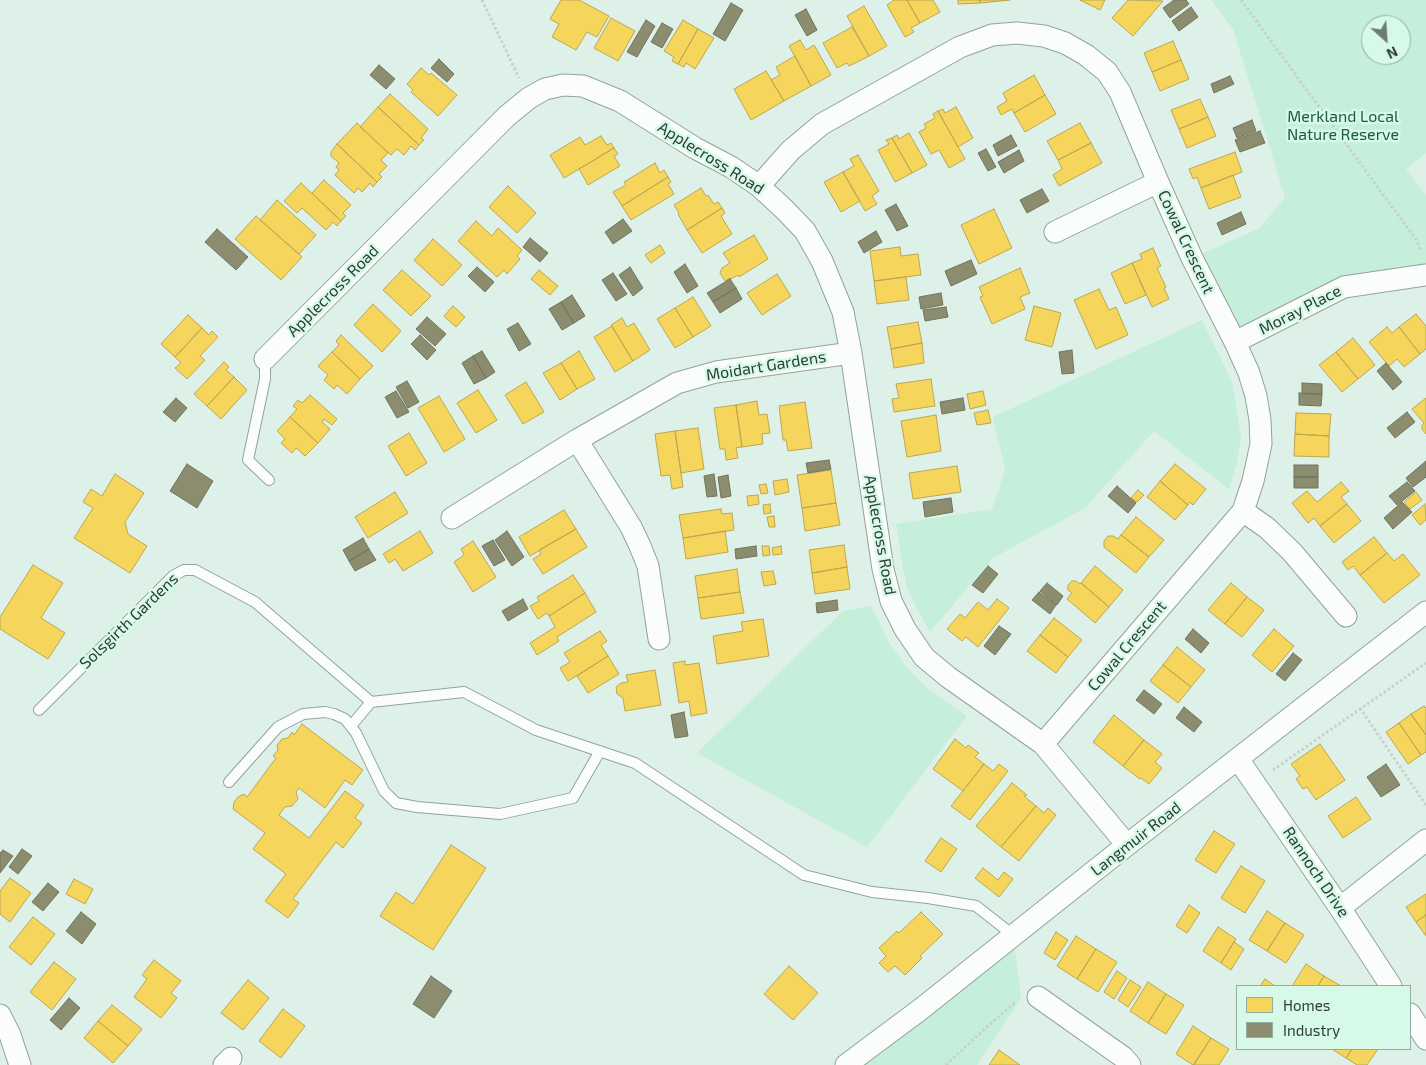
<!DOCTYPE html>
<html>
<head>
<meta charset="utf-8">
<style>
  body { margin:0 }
  #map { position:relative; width:1426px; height:1065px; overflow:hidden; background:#def1e8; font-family:"Exo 2",sans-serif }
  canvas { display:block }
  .legend { position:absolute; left:1236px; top:985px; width:175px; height:65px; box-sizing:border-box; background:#d6f9e8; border:1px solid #93aea1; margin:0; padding:6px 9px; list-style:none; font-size:15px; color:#2f3d36 }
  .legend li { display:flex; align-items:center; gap:10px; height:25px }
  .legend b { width:25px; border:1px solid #93aea1 }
  .north { position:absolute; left:1361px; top:15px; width:50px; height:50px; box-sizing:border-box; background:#d6f9e8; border:1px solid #93aea1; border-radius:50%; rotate:154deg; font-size:14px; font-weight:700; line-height:20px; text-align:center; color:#2f3d36 }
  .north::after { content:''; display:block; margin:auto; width:18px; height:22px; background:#6c7c74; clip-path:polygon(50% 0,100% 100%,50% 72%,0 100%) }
</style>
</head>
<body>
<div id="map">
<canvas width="1426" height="1065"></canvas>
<ul class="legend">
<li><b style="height:14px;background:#f6d55c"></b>Homes</li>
<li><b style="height:14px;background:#8c8c6e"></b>Industry</li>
</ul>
<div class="north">N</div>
</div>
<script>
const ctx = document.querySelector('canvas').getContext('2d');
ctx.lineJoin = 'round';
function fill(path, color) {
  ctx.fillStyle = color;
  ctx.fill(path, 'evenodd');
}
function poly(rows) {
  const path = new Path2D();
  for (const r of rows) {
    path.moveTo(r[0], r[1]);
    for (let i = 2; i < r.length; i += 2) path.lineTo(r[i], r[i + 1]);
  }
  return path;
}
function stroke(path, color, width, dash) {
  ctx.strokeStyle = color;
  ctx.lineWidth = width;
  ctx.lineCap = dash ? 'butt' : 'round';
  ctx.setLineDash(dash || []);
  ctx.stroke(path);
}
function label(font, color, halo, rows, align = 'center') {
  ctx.font = font + ' "Exo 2",sans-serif';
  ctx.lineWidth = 5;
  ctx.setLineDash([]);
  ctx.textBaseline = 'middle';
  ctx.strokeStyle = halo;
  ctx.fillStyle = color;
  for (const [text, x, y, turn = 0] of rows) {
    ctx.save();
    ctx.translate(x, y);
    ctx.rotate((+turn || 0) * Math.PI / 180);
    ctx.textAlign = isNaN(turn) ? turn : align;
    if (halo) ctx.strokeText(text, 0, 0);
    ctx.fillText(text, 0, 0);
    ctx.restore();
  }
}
const green = poly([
  [1211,0,1426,0,1426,153,1406,169,1426,195,1426,275,1344,287,1235,342,1192,258,1260,228,1285,197,1233,29],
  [1371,25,1401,25,1401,55,1371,55],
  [1202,320,1232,382,1236,405,1241,437,1237,463,1229,489,1154,431,1085,508,993,558,930,632,916,607,908,590,903,569,896,524,992,509,1005,470,993,417],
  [871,606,888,641,907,668,927,688,967,716,867,847,697,753,843,611],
  [1013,935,1021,998,977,1065,846,1065]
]);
const homes = poly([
  [561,0,579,0,609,16,597,37,587,32,576,50,552,37,559,24,550,19,561,0],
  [894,0,907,0,920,23,911,28,914,32,905,37,887,5,894,0],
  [907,0,933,0,940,12,920,23,907,0],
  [958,0,980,0,980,3,958,4,958,0],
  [980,0,1010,0,980,3,980,0],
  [1080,0,1105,0,1100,10,1080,0],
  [1128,0,1163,1,1133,36,1112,18,1128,0],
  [864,6,887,46,869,56,847,16,864,6],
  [611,18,635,31,618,61,594,48,611,18],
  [683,20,698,29,678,64,672,61,674,57,664,51,683,20],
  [852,27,869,56,849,66,847,63,837,68,823,43,852,27],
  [698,29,714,38,695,69,686,63,684,67,678,64,698,29],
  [800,40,806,50,814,45,831,75,811,86,789,46,800,40],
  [1173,41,1181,60,1152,72,1144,53,1173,41],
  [795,56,811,86,784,101,771,80,780,75,776,67,795,56],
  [1181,60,1189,79,1160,91,1152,72,1181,60],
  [421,68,429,75,431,73,457,95,438,116,411,92,413,90,407,84,421,68],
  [766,71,784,101,751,120,734,89,766,71],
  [1034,75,1045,95,1014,113,1012,109,1001,115,997,107,1007,101,1003,93,1034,75],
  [390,94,428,129,421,138,424,140,419,145,378,107,390,94],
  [1045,95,1056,114,1025,132,1014,113,1045,95],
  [1200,99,1208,117,1179,129,1171,110,1200,99],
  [378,107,419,145,415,150,411,146,404,155,397,149,391,155,360,127,378,107],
  [956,107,973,138,958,147,938,111,943,109,945,113,956,107],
  [938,111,965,159,949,168,939,150,931,154,919,132,926,128,924,124,935,118,933,114,938,111],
  [1208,117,1216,136,1187,148,1179,129,1208,117],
  [357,123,388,153,381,160,387,166,379,174,382,177,377,182,337,144,357,123],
  [1080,123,1091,143,1058,160,1047,141,1080,123],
  [909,133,927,165,912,173,892,138,897,135,899,139,909,133],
  [601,136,607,145,611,143,614,148,564,178,550,155,580,137,585,145,601,136],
  [892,138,912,173,895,182,878,150,889,144,886,140,892,138],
  [1091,143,1102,163,1059,186,1053,175,1062,169,1058,160,1091,143],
  [337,144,377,182,373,187,370,183,362,192,358,188,354,193,335,175,339,170,336,167,339,163,331,156,331,152,337,144],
  [614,148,618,154,614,156,620,166,588,185,579,169,614,148],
  [1235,152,1242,172,1201,188,1197,177,1193,179,1189,169,1235,152],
  [858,155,879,191,872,196,877,204,865,211,843,172,854,166,850,159,858,155],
  [655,163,660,173,664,170,668,177,622,206,613,192,626,185,624,182,655,163],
  [843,172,860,201,841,212,824,182,843,172],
  [1233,175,1241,197,1209,209,1201,188,1233,175],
  [668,177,671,182,668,184,674,194,631,220,622,206,668,177],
  [324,180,351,205,343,213,346,216,341,221,312,193,324,180],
  [301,183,341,221,337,226,333,222,326,230,302,208,297,213,284,201,301,183],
  [508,186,536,213,517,233,489,207,508,186],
  [701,188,706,196,708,195,714,204,718,202,722,208,687,230,678,214,679,213,674,205,701,188],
  [277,200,316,235,299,254,260,220,277,200],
  [722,208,725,213,721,216,732,234,702,253,687,230,722,208],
  [994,209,1012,248,979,264,961,225,994,209],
  [256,216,302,257,281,280,235,239,256,216],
  [476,221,492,236,498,228,522,250,517,256,520,259,507,274,504,270,497,277,458,241,476,221],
  [754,235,768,259,739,277,738,275,731,279,730,278,725,281,720,273,722,268,730,263,723,253,754,235],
  [433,239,462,265,442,286,414,260,433,239],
  [660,245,665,253,651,263,645,255,660,245],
  [900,247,901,256,918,254,921,275,874,281,870,251,900,247],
  [1153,248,1161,266,1157,268,1166,287,1164,288,1169,299,1152,307,1132,263,1142,259,1140,254,1153,248],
  [1132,263,1146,295,1125,304,1111,273,1132,263],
  [1020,268,1030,293,1020,297,1025,309,992,324,980,297,983,296,979,287,1020,268],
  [402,270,431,296,411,316,383,290,402,270],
  [539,270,558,286,550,295,531,279,539,270],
  [777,274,791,296,762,315,747,293,777,274],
  [906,277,909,300,877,304,874,281,906,277],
  [1099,289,1109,310,1116,307,1128,335,1096,349,1074,300,1099,289],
  [693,297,711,326,693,337,675,308,693,297],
  [373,304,401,331,382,352,354,325,373,304],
  [453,306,465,317,456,327,444,316,453,306],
  [1034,306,1061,313,1052,347,1025,340,1034,306],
  [675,308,693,337,675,348,657,319,675,308],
  [1416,314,1426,326,1426,349,1420,354,1399,327,1416,314],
  [188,315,202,328,175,357,161,344,188,315],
  [622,318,627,327,634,323,650,350,633,361,611,325,622,318],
  [918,322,922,343,891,349,887,327,918,322],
  [612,326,633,361,615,372,594,337,612,326],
  [1387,327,1392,333,1399,327,1420,354,1404,367,1397,359,1389,366,1369,342,1387,327],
  [202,328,209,335,212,331,218,337,200,356,205,360,187,379,175,368,181,363,175,357,202,328],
  [341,335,373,366,360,379,332,352,339,345,336,341,341,335],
  [1353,338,1375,365,1358,379,1336,352,1353,338],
  [922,343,924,363,894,368,891,349,922,343],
  [579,351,595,379,577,389,561,363,579,351],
  [332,352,360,379,347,394,337,385,334,389,324,380,328,375,318,366,332,352],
  [1336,352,1358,379,1342,392,1319,365,1336,352],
  [224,362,229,367,226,370,234,377,207,406,194,394,224,362],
  [561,363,577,389,560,400,543,373,561,363],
  [234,377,247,390,221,419,207,406,234,377],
  [931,379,935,406,894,412,892,399,899,398,896,384,931,379],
  [526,382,544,412,523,424,505,395,526,382],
  [478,390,497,420,476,433,457,403,478,390],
  [983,391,986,405,970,409,967,394,983,391],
  [310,395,337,419,332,425,324,419,322,422,330,429,318,443,290,417,297,409,293,406,298,400,302,403,310,395],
  [439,396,465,439,444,452,418,408,439,396],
  [1426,398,1426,434,1422,429,1422,425,1424,423,1412,409,1426,398],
  [757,401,759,415,767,414,770,433,762,434,763,444,742,447,736,405,757,401],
  [805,402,812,448,788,451,786,440,783,440,779,406,805,402],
  [736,405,742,447,736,448,738,458,726,460,725,449,720,449,714,408,736,405],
  [988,410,991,423,977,425,974,413,988,410],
  [1296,413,1331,414,1329,436,1295,434,1296,413],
  [936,415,941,451,907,457,901,421,936,415],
  [290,417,318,443,305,456,296,448,292,453,281,443,285,439,277,431,290,417],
  [698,428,704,469,681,473,675,431,698,428],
  [675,431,683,487,672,489,670,475,661,476,655,434,675,431],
  [409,433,427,463,406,476,388,446,409,433],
  [1295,434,1329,436,1329,457,1294,456,1295,434],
  [1175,464,1206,489,1193,505,1190,502,1188,505,1160,481,1175,464],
  [957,466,961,492,913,499,909,473,957,466],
  [831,470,836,503,802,508,797,475,831,470],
  [115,474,144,493,125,522,128,534,147,546,130,573,74,538,93,508,83,502,91,489,102,496,115,474],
  [787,479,789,492,775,495,773,481,787,479],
  [1160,481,1188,505,1175,520,1147,497,1160,481],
  [1341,482,1349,491,1341,497,1347,504,1320,526,1314,518,1308,523,1292,503,1307,491,1317,502,1341,482],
  [766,484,768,493,761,494,759,485,766,484],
  [1138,490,1144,495,1137,502,1131,498,1138,490],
  [395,492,408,513,368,538,355,517,395,492],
  [1416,492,1422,500,1410,509,1404,502,1416,492],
  [758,495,759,504,748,506,747,496,758,495],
  [836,503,840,525,805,531,802,508,836,503],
  [770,504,771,513,764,514,763,505,770,504],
  [1347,504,1361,521,1334,543,1320,526,1347,504],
  [1425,504,1426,520,1420,525,1412,515,1425,504],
  [721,509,722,514,732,513,734,530,683,538,679,515,721,509],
  [564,510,576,529,530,556,519,537,564,510],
  [774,516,775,527,769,527,767,517,774,516],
  [1136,517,1164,540,1149,557,1121,535,1136,517],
  [576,529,587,547,543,574,533,559,541,554,539,550,576,529],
  [420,531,433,553,403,571,395,559,389,563,383,554,420,531],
  [725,531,728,552,686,559,683,538,725,531],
  [1121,535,1149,557,1136,573,1104,547,1104,541,1108,536,1113,536,1118,539,1121,535],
  [1374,537,1387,553,1360,575,1353,566,1348,570,1342,562,1374,537],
  [473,541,496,577,473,592,454,562,464,555,461,549,473,541],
  [844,545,847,567,812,573,809,550,844,545],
  [762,546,769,546,770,555,763,556,762,546],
  [781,546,782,554,773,555,772,548,781,546],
  [1387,553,1394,561,1403,554,1420,575,1384,603,1360,575,1387,553],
  [33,565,63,583,41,618,65,633,48,659,0,629,0,617,33,565],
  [1095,566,1123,590,1109,607,1081,583,1095,566],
  [847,567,850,589,815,594,812,573,847,567],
  [737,569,740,592,698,598,695,576,737,569],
  [773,571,776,584,764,586,761,572,773,571],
  [573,575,585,593,549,616,547,613,538,619,530,606,539,601,537,597,573,575],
  [1072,581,1076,581,1080,584,1081,583,1109,607,1095,623,1067,599,1072,593,1068,590,1068,585,1072,581],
  [1231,583,1247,597,1225,624,1208,610,1231,583],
  [740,592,744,613,701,619,698,598,740,592],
  [585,593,596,612,557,637,559,641,537,655,530,643,555,627,549,616,585,593],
  [1247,597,1264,610,1242,637,1225,624,1247,597],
  [997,599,1009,608,978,647,966,637,962,641,947,629,960,614,965,618,978,602,988,610,997,599],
  [1054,618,1082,640,1068,657,1040,635,1054,618],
  [763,619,769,656,717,664,713,636,743,631,741,622,763,619],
  [1274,629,1294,646,1272,672,1252,655,1274,629],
  [600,631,607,641,601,645,608,656,568,681,560,668,570,662,564,653,600,631],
  [1040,635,1068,657,1056,673,1027,651,1040,635],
  [1177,647,1205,670,1191,687,1163,665,1177,647],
  [608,656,619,674,588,693,577,676,608,656],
  [685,661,685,665,699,663,707,713,691,716,689,701,679,703,673,663,685,661],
  [1163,665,1191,687,1178,703,1150,681,1163,665],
  [655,670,661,705,625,711,623,698,617,694,616,687,621,683,628,682,626,675,655,670],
  [1424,706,1426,708,1426,735,1411,714,1424,706],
  [1411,714,1426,735,1426,752,1421,755,1399,723,1411,714],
  [1114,715,1144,740,1123,766,1093,742,1114,715],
  [1399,723,1421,755,1408,764,1386,732,1399,723],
  [302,724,363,770,352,785,345,780,325,808,299,788,296,792,298,799,292,806,285,807,279,815,309,838,345,791,364,805,355,818,362,823,343,848,336,842,293,899,299,903,288,918,265,901,286,874,253,849,265,833,233,809,234,802,238,797,244,794,247,797,276,758,273,756,278,750,277,745,282,739,288,738,292,732,294,735,302,724],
  [955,739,966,748,968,745,979,753,975,757,984,764,963,791,933,769,955,739],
  [1144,740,1162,754,1155,762,1162,768,1149,784,1141,778,1140,779,1123,766,1144,740],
  [1320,744,1345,780,1316,800,1307,787,1303,789,1296,779,1300,776,1291,764,1320,744],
  [984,764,993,771,999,764,1008,771,970,820,951,806,984,764],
  [1012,783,1027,795,1024,796,1036,806,1001,847,976,826,1012,783],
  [1356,797,1371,819,1343,838,1328,816,1356,797],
  [1036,806,1044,813,1048,808,1056,815,1019,861,1001,847,1036,806],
  [1214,831,1235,844,1216,873,1195,860,1214,831],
  [941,838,957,849,941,872,925,861,941,838],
  [451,845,486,868,433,950,380,916,396,892,413,904,451,845],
  [1241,866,1265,881,1245,913,1221,898,1241,866],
  [983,868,998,880,1004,872,1013,879,999,897,975,878,983,868],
  [10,878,31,893,10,922,0,914,0,891,10,878],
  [74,879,93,889,85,904,66,894,74,879],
  [1426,894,1426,915,1416,922,1406,907,1426,894],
  [1189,905,1200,913,1187,933,1176,926,1189,905],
  [1267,911,1285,923,1267,951,1249,940,1267,911],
  [921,912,943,934,920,956,922,958,905,975,895,966,888,972,879,963,886,956,879,948,897,931,899,933,921,912],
  [1426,915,1426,936,1416,922,1426,915],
  [33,917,55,934,31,965,9,947,33,917],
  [1285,923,1304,935,1286,963,1267,951,1285,923],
  [1218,927,1236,939,1221,963,1203,951,1218,927],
  [1056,932,1068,940,1055,960,1044,953,1056,932],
  [1076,936,1096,949,1077,979,1057,966,1076,936],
  [1234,942,1244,949,1231,970,1221,963,1234,942],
  [1096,949,1117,962,1098,992,1077,979,1096,949],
  [154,960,181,981,171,993,177,998,161,1018,134,997,147,979,142,975,154,960],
  [54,962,76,979,52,1010,30,992,54,962],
  [1306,964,1324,976,1318,986,1292,986,1306,964],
  [789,966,818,993,793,1020,764,994,789,966],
  [1117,971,1127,978,1114,999,1104,992,1117,971],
  [1324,976,1341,986,1318,986,1324,976],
  [1265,979,1275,986,1260,986,1265,979],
  [248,980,269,998,243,1030,221,1013,248,980],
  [1130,980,1141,987,1128,1007,1118,1000,1130,980],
  [1148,982,1166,994,1148,1023,1130,1011,1148,982],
  [1166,994,1184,1005,1166,1034,1148,1023,1166,994],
  [112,1005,142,1029,128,1046,98,1021,112,1005],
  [283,1009,305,1026,281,1058,259,1041,283,1009],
  [98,1021,128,1046,113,1063,84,1038,98,1021],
  [1193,1026,1211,1038,1193,1065,1176,1054,1193,1026],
  [1211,1038,1229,1049,1219,1065,1194,1065,1211,1038],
  [1332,1049,1352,1049,1346,1058,1332,1049],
  [1352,1049,1378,1049,1367,1065,1357,1065,1346,1058,1352,1049],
  [999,1050,1020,1065,989,1065,999,1050]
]);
const industry = poly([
  [1174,0,1186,0,1189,4,1170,18,1163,8,1174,0],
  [731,3,743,10,725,41,713,34,731,3],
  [1191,7,1198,17,1179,31,1172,21,1191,7],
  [806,9,817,30,807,36,795,15,806,9],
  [646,20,655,26,637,57,627,52,646,20],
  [662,23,673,29,662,48,651,42,662,23],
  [439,59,454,74,447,82,431,68,439,59],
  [379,65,395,79,386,89,370,75,379,65],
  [1230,76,1234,84,1214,93,1211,84,1230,76],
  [1252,120,1256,131,1237,138,1233,128,1252,120],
  [1260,131,1265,143,1240,152,1235,140,1260,131],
  [1011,135,1017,146,998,156,993,145,1011,135],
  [986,149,996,167,988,171,978,153,986,149],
  [1019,150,1024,161,1004,173,998,162,1019,150],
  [1042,189,1049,201,1027,213,1020,200,1042,189],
  [896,204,908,226,897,231,885,210,896,204],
  [1241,212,1246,224,1222,235,1217,223,1241,212],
  [623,219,632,231,613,244,605,232,623,219],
  [217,229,248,257,236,270,205,242,217,229],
  [876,231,882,242,864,253,858,242,876,231],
  [530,238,548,253,540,262,523,247,530,238],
  [971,260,977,274,951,286,945,271,971,260],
  [685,264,698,286,687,293,674,272,685,264],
  [477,267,494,282,485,292,468,276,477,267],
  [630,267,643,288,633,296,619,275,630,267],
  [613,273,627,294,616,301,602,280,613,273],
  [730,279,736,288,713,302,707,293,730,279],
  [736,288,742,299,720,313,713,302,736,288],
  [941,293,943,305,921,309,919,297,941,293],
  [572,295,585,316,574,323,561,302,572,295],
  [561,302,574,323,562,330,549,309,561,302],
  [946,307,948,317,925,321,923,310,946,307],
  [427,317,446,334,435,346,416,329,427,317],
  [518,323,531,344,519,351,507,329,518,323],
  [420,335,436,350,427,360,411,344,420,335],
  [1072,350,1074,373,1062,374,1059,352,1072,350],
  [482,351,495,372,486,378,473,356,482,351],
  [473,356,486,378,474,384,462,363,473,356],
  [1386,363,1402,382,1393,390,1377,371,1386,363],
  [407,381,419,402,408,408,396,387,407,381],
  [1302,383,1322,384,1322,394,1302,394,1302,383],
  [396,391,409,412,397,418,385,397,396,391],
  [1299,393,1322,394,1321,406,1299,405,1299,393],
  [176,398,187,408,175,422,163,412,176,398],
  [963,398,965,410,942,414,940,402,963,398],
  [1407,412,1415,422,1395,438,1387,428,1407,412],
  [829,460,831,469,808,473,806,463,829,460],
  [1426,461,1426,477,1413,487,1406,478,1426,461],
  [187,464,213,481,197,508,170,491,187,464],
  [1294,465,1318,465,1318,477,1294,477,1294,465],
  [714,474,717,496,707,497,704,476,714,474],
  [728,475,731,496,721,498,718,477,728,475],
  [1294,477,1318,477,1318,488,1294,488,1294,477],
  [1407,482,1415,491,1397,505,1389,496,1407,482],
  [1117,486,1136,503,1128,513,1108,496,1117,486],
  [951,498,953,512,925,517,923,502,951,498],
  [1402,502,1412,512,1393,529,1384,518,1402,502],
  [507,531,524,557,512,566,495,540,507,531],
  [363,538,369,549,349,561,343,550,363,538],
  [493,540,505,560,494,566,482,546,493,540],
  [756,546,757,556,736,559,735,549,756,546],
  [369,549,376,560,355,571,349,561,369,549],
  [988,566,998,574,983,593,972,585,988,566],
  [1047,583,1063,596,1057,605,1040,591,1047,583],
  [1039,592,1056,605,1050,614,1032,600,1039,592],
  [523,599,528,609,508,621,502,611,523,599],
  [837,600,838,610,817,613,816,603,837,600],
  [999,626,1011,634,995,655,984,646,999,626],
  [1193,629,1209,643,1201,653,1185,639,1193,629],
  [1293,653,1302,660,1285,681,1276,674,1293,653],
  [1144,690,1162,704,1154,714,1136,700,1144,690],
  [1184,707,1202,722,1194,732,1176,718,1184,707],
  [684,712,688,736,675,738,671,715,684,712],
  [1386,764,1400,785,1381,797,1367,777,1386,764],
  [22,849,32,856,18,874,9,867,22,849],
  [3,850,13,856,0,873,0,853,3,850],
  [48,883,59,892,43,911,32,902,48,883],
  [81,912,96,924,82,944,66,931,81,912],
  [431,976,452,991,434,1018,413,1004,431,976],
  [69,998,80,1008,61,1030,50,1020,69,998]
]);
const path = poly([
  [482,0,519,78],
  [1241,0,1417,241,1421,252],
  [1360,708,1426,805],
  [1273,770,1426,663],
  [946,1065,990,1024,1016,1002]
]);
const lane = poly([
  [265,359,265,379,248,460,269,480],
  [39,710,173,576,184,570,195,570,255,602,371,702],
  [351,726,371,702,464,692,536,730,635,763,804,875,872,892,928,898,976,906,1013,935],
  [229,782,278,727,303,714,325,712,334,714,345,719,356,733,384,791,396,803,417,807,500,814,573,798,600,751]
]);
const street = poly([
  [759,186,791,150,822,124,960,47,992,35,1017,33,1044,36,1065,43,1086,55,1107,72,1120,92,1158,182,1192,258,1235,342,1249,373,1256,396,1260,420,1261,444,1253,481,1243,511,1043,744],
  [1055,232,1158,182],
  [1235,342,1344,287,1426,275],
  [265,359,507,116,529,98,545,89,563,85,583,86,620,101,695,148,731,167,759,186,785,210,805,231,822,261,843,312,851,353,883,569,891,601,905,629,924,657,948,677,1043,744,1127,845],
  [577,440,631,527,640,546,648,566,659,639],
  [1243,511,1267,528,1292,552,1346,616],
  [452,518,577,440,677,383,716,372,851,353],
  [1238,759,1340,908,1391,986],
  [1340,908,1426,840],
  [1038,997,1123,1057,1130,1065],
  [1410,1014,1426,1039],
  [0,1015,10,1035,20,1065],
  [224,1065,231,1058],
  [846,1065,921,1009,1127,845,1426,612]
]);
const parkNames = [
  ["Merkland Local",1343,117],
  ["Nature Reserve",1343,135]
];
const streetNames = [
  ["Applecross Road",711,158,32],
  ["Cowal Crescent",1186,242,65],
  ["Applecross Road",333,291,-45],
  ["Moray Place",1300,310,-27],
  ["Moidart Gardens",766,366,-9],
  ["Applecross Road",880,535,80],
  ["Solsgirth Gardens",129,621,-44],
  ["Cowal Crescent",1127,646,-50],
  ["Langmuir Road",1136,839,-38],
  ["Rannoch Drive",1316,872,56]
];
fill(green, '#c5eedb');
fill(homes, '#f6d55c');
stroke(homes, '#baa751', 1);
fill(industry, '#8c8c6e');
stroke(industry, '#70745d', 1);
stroke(lane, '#94a29c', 12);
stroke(street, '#94a29c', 23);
stroke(path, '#c9d0cc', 3, [2.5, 2.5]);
stroke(lane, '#fafdfc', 10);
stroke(street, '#fafdfc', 21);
label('16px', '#1e5b44', '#d6f9e8', parkNames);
label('16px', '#2f3d36', '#d6f9e8', streetNames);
</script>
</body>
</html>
